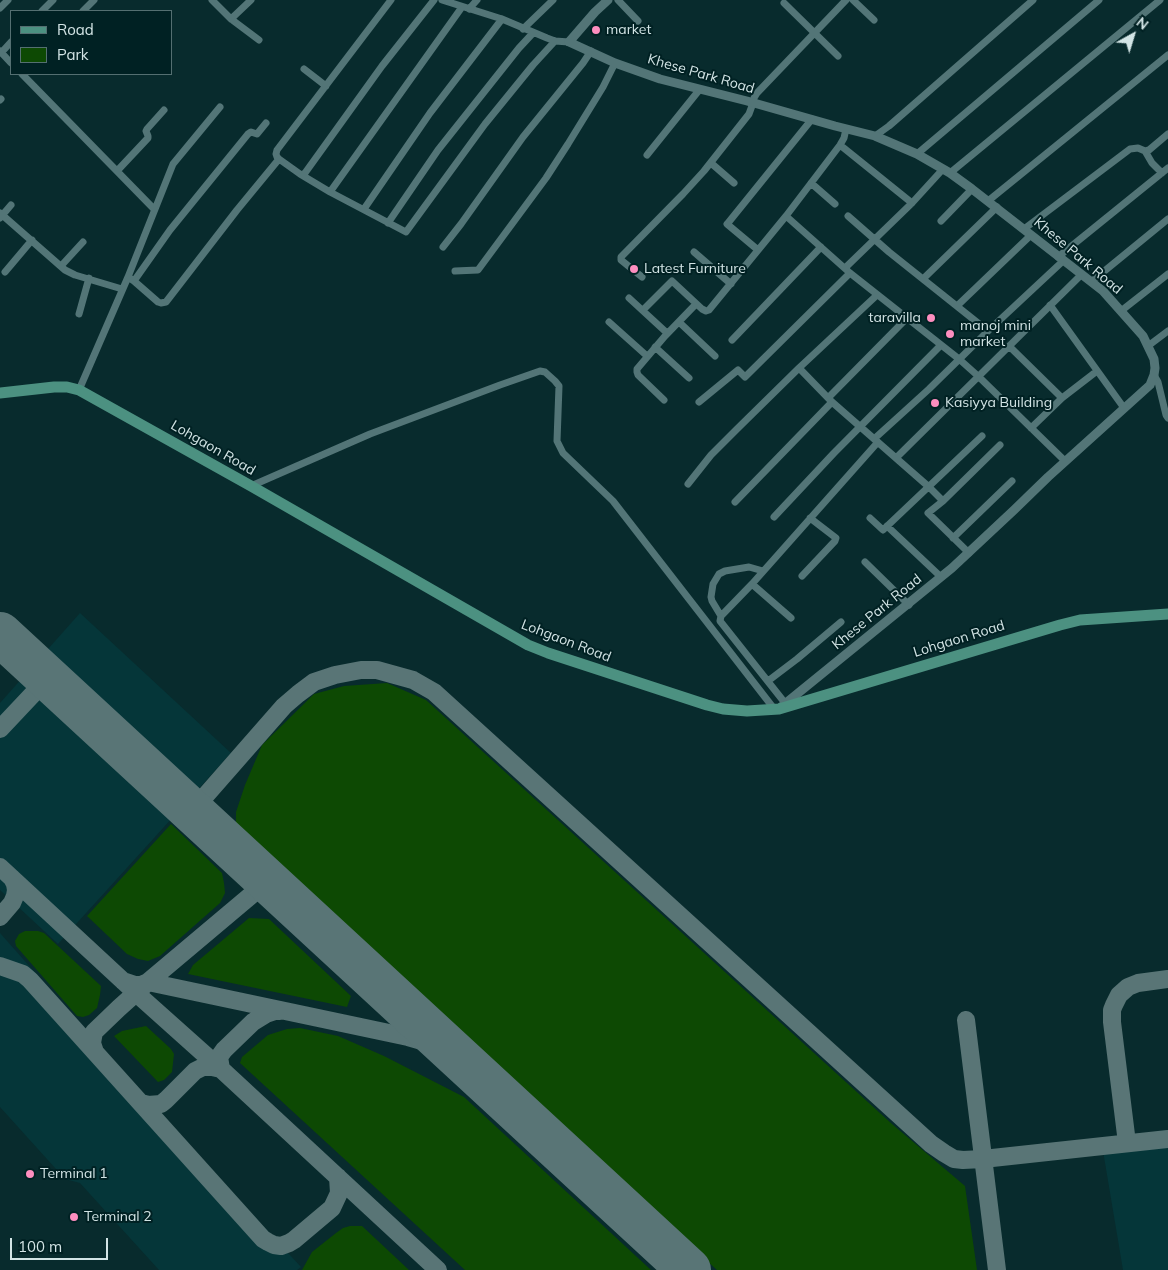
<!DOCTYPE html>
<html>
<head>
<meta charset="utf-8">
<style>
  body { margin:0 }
  #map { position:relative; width:1168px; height:1270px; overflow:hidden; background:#082b2d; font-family:Mulish,sans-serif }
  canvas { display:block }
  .legend { position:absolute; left:10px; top:10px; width:162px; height:65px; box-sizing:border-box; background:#002123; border:1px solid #546f71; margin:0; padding:6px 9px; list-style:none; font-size:15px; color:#d2e4e5 }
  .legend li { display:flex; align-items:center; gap:10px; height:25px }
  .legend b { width:25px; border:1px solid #546f71 }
  .north { position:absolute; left:1108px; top:10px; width:50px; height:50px; -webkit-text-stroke:4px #002123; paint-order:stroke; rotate:39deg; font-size:14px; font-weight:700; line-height:20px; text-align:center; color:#d2e4e5 }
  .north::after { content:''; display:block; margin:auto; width:18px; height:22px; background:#d2e4e5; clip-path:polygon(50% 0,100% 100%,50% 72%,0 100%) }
  .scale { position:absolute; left:10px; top:1238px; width:98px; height:22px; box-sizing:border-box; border:2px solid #d2e4e5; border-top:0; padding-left:6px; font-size:15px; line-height:18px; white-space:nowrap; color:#d2e4e5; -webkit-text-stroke:4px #002123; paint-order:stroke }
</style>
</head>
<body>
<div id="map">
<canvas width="1168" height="1270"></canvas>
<ul class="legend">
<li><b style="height:6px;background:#4c9181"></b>Road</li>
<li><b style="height:14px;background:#0d4903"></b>Park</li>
</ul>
<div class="north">N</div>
<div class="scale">100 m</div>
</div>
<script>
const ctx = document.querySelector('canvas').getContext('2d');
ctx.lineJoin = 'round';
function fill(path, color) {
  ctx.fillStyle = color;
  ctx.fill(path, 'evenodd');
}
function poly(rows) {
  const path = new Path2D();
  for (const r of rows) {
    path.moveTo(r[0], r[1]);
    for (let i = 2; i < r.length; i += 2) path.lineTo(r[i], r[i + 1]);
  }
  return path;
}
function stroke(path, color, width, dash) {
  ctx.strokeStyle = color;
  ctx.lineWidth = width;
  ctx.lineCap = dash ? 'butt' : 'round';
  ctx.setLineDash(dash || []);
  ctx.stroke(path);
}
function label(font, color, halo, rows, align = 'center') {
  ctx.font = font + ' Mulish,sans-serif';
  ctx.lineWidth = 4;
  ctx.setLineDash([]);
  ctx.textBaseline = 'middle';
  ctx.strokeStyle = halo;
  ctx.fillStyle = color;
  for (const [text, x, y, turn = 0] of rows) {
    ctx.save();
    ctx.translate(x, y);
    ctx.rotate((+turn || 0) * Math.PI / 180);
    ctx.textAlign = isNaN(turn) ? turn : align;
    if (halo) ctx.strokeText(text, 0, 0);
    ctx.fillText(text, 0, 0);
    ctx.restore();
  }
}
const built = poly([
  [80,613,231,753,58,944,0,890,0,703],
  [0,933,183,1139,301,1267,297,1270,159,1270,80,1183,65,1179,0,1107],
  [1168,1130,1168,1270,1123,1270,1101,1139]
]);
const green = poly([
  [387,683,426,700,892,1124,965,1186,977,1270,717,1270,236,829,236,812,245,785,262,745,314,694,344,686],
  [171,824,222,873,224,883,225,893,220,903,160,956,148,961,138,959,127,954,87,916],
  [249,918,269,919,351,996,347,1007,188,974,193,965],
  [25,931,38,931,44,933,101,986,100,995,97,1008,89,1015,83,1017,77,1016,16,946,15,941,19,934],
  [146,1026,171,1049,174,1054,172,1072,164,1080,158,1082,114,1036,122,1031],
  [300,1028,338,1036,384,1056,464,1097,651,1270,465,1270,240,1063,242,1057,268,1035,287,1029],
  [350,1226,362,1226,409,1270,302,1270,312,1252,336,1233,343,1228]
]);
const taxiway = poly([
  [0,729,48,678],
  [192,811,284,706,298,694,314,682,335,675,361,670,377,670,413,680,434,692,931,1144,944,1153,954,1159,963,1160,983,1159,1168,1139],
  [0,867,136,993,221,1069,438,1270],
  [0,917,12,903,15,896,16,890,15,884,12,878],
  [0,966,23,974,30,980,263,1239,268,1242,274,1245,281,1246,289,1243,294,1240,332,1208,339,1193,338,1177],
  [123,981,135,985,141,985,148,982,408,1037,450,1049],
  [966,1020,997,1270],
  [408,1037,411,1032,412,1022,409,1011],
  [95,1052,92,1043,94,1032,119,1008,148,982,268,881],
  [141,1103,148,1105,161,1104,166,1100,195,1071,203,1067,212,1067,221,1069,219,1057,224,1050,253,1022,266,1014,275,1011,280,1011],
  [1127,1143,1112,1022,1112,1010,1114,1005,1119,995,1128,987,1138,983,1168,979]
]);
const runway = poly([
  [0,634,689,1270]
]);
const minor = poly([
  [212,0,231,19,259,40],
  [391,0,277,150,276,154,277,157,279,159,300,174,330,192,406,232,485,124,533,65,555,41],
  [442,0,502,19,547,38,555,41,569,42],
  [618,0,638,21],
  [853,0,874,20],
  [784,3,838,56],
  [0,8,8,0],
  [469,9,477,0],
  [42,11,53,0],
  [83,11,94,0],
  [231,19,251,0],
  [523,29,553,0],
  [0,51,11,63],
  [1,53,11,42],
  [304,69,326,86],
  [22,74,154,209],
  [0,100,1,99],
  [875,136,889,126,1033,0],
  [840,145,912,203],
  [1145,151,1152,163,1162,173],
  [917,154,1099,0],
  [647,155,700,89],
  [711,163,734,183],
  [117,171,148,138,148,136,146,131,147,129,164,110],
  [950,173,1160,0],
  [302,175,305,173,382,66,434,0],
  [811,183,835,204],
  [330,192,462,7],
  [988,201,1168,55],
  [364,209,430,113,502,19],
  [0,213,65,270,75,275,122,289],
  [786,216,850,273,959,359,978,376,1065,461],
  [848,216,889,252,988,331],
  [0,218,11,205],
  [941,221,972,189],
  [388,223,438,150,519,48,533,33],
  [728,223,812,119],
  [727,224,758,250],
  [1024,229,1130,149,1138,148,1145,151,1149,150,1168,134],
  [443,247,461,224,523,137,583,63,591,51],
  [694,252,731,284],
  [1058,257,1168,168],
  [61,266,83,242],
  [845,268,912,203,943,169],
  [455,271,478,270,546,178,568,144,603,87,615,63],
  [5,272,32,240],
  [128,277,173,164,220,107],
  [642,277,621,260,621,257,683,194,704,171,749,114,753,103,754,98,757,93,846,0],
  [923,279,997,207],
  [134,281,170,230,248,134,251,132,257,134,266,123],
  [1091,282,1168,219],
  [629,298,667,333],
  [1050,305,1124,408],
  [957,306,1031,235],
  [643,310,672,281,702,309,706,311,709,310,786,216,840,145,844,138,846,129],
  [1121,311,1168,274],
  [79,314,89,278],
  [609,322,647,356],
  [679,322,715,356],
  [732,340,821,247],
  [1009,346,1062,398],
  [1148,346,1168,331],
  [655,347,689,378],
  [799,368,832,402,929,487,943,501],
  [1154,375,1158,382,1166,415,1168,418],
  [79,390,128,277,134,281,158,302,161,303,166,302,237,210,279,159],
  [828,398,907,318],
  [664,400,638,375,637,372,637,369,665,336,696,304],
  [699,402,738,370,745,377,850,273],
  [1031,428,1062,398,1097,371],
  [874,439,929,389,988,331,1063,261],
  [896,458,1081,275],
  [688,484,711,455,736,430,799,368,877,295],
  [251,486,370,434,500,385,540,371,545,372,555,381,559,386,557,441,563,453,613,501,775,710],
  [735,502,832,402],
  [774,517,834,453,941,345],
  [870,518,883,530,982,436],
  [887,526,941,577],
  [953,538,1012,481],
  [969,553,928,513,943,501,1000,445],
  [865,562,909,605],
  [763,571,749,567,725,571,719,574,713,584,711,597,712,601,721,616,720,621,785,703],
  [802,576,835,541,836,538,810,518],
  [752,584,791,618],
  [721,616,752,584,878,442],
  [768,681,797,659,841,622]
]);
const tertiary = poly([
  [608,0,595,12,569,42,615,63,660,79,747,101,835,126,875,136,917,154,950,173,972,189,1103,291,1143,336,1154,359,1155,368,1154,375,1150,385,1048,477,1014,510,952,568,781,707]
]);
const primary = poly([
  [0,393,54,387,67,387,79,390,251,486,528,645,548,653,707,705,723,709,747,711,779,709,1060,625,1080,620,1168,614]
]);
const markers = [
  [596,30,5,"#fd8ebf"],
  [634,269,5,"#fd8ebf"],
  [931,318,5,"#fd8ebf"],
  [950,334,5,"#fd8ebf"],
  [935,403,5,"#fd8ebf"],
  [30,1174,5,"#fd8ebf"],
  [74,1217,5,"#fd8ebf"]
];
const poiNames = [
  ["market",606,30],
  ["Latest Furniture",644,269],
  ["taravilla",921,318,"right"],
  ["manoj mini",960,326],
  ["market",960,342],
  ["Kasiyya Building",945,403],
  ["Terminal 1",40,1174],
  ["Terminal 2",84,1217]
];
const streetNames = [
  ["Khese Park Road",701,74,16],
  ["Khese Park Road",1078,256,40],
  ["Lohgaon Road",213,448,30],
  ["Khese Park Road",877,612,-39],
  ["Lohgaon Road",959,639,-17],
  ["Lohgaon Road",566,641,21]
];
fill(built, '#053639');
fill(green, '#0d4903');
stroke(taxiway, '#597576', 18);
stroke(runway, '#597576', 44);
stroke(minor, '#537577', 7);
stroke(tertiary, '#537577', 9);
stroke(primary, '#4c9181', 11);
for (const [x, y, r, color] of markers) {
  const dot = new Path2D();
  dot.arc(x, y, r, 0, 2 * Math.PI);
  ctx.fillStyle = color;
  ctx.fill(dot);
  stroke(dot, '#002123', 2);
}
label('14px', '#d2e4e5', '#002123', poiNames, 'left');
label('14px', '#d2e4e5', '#002123', streetNames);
</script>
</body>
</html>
